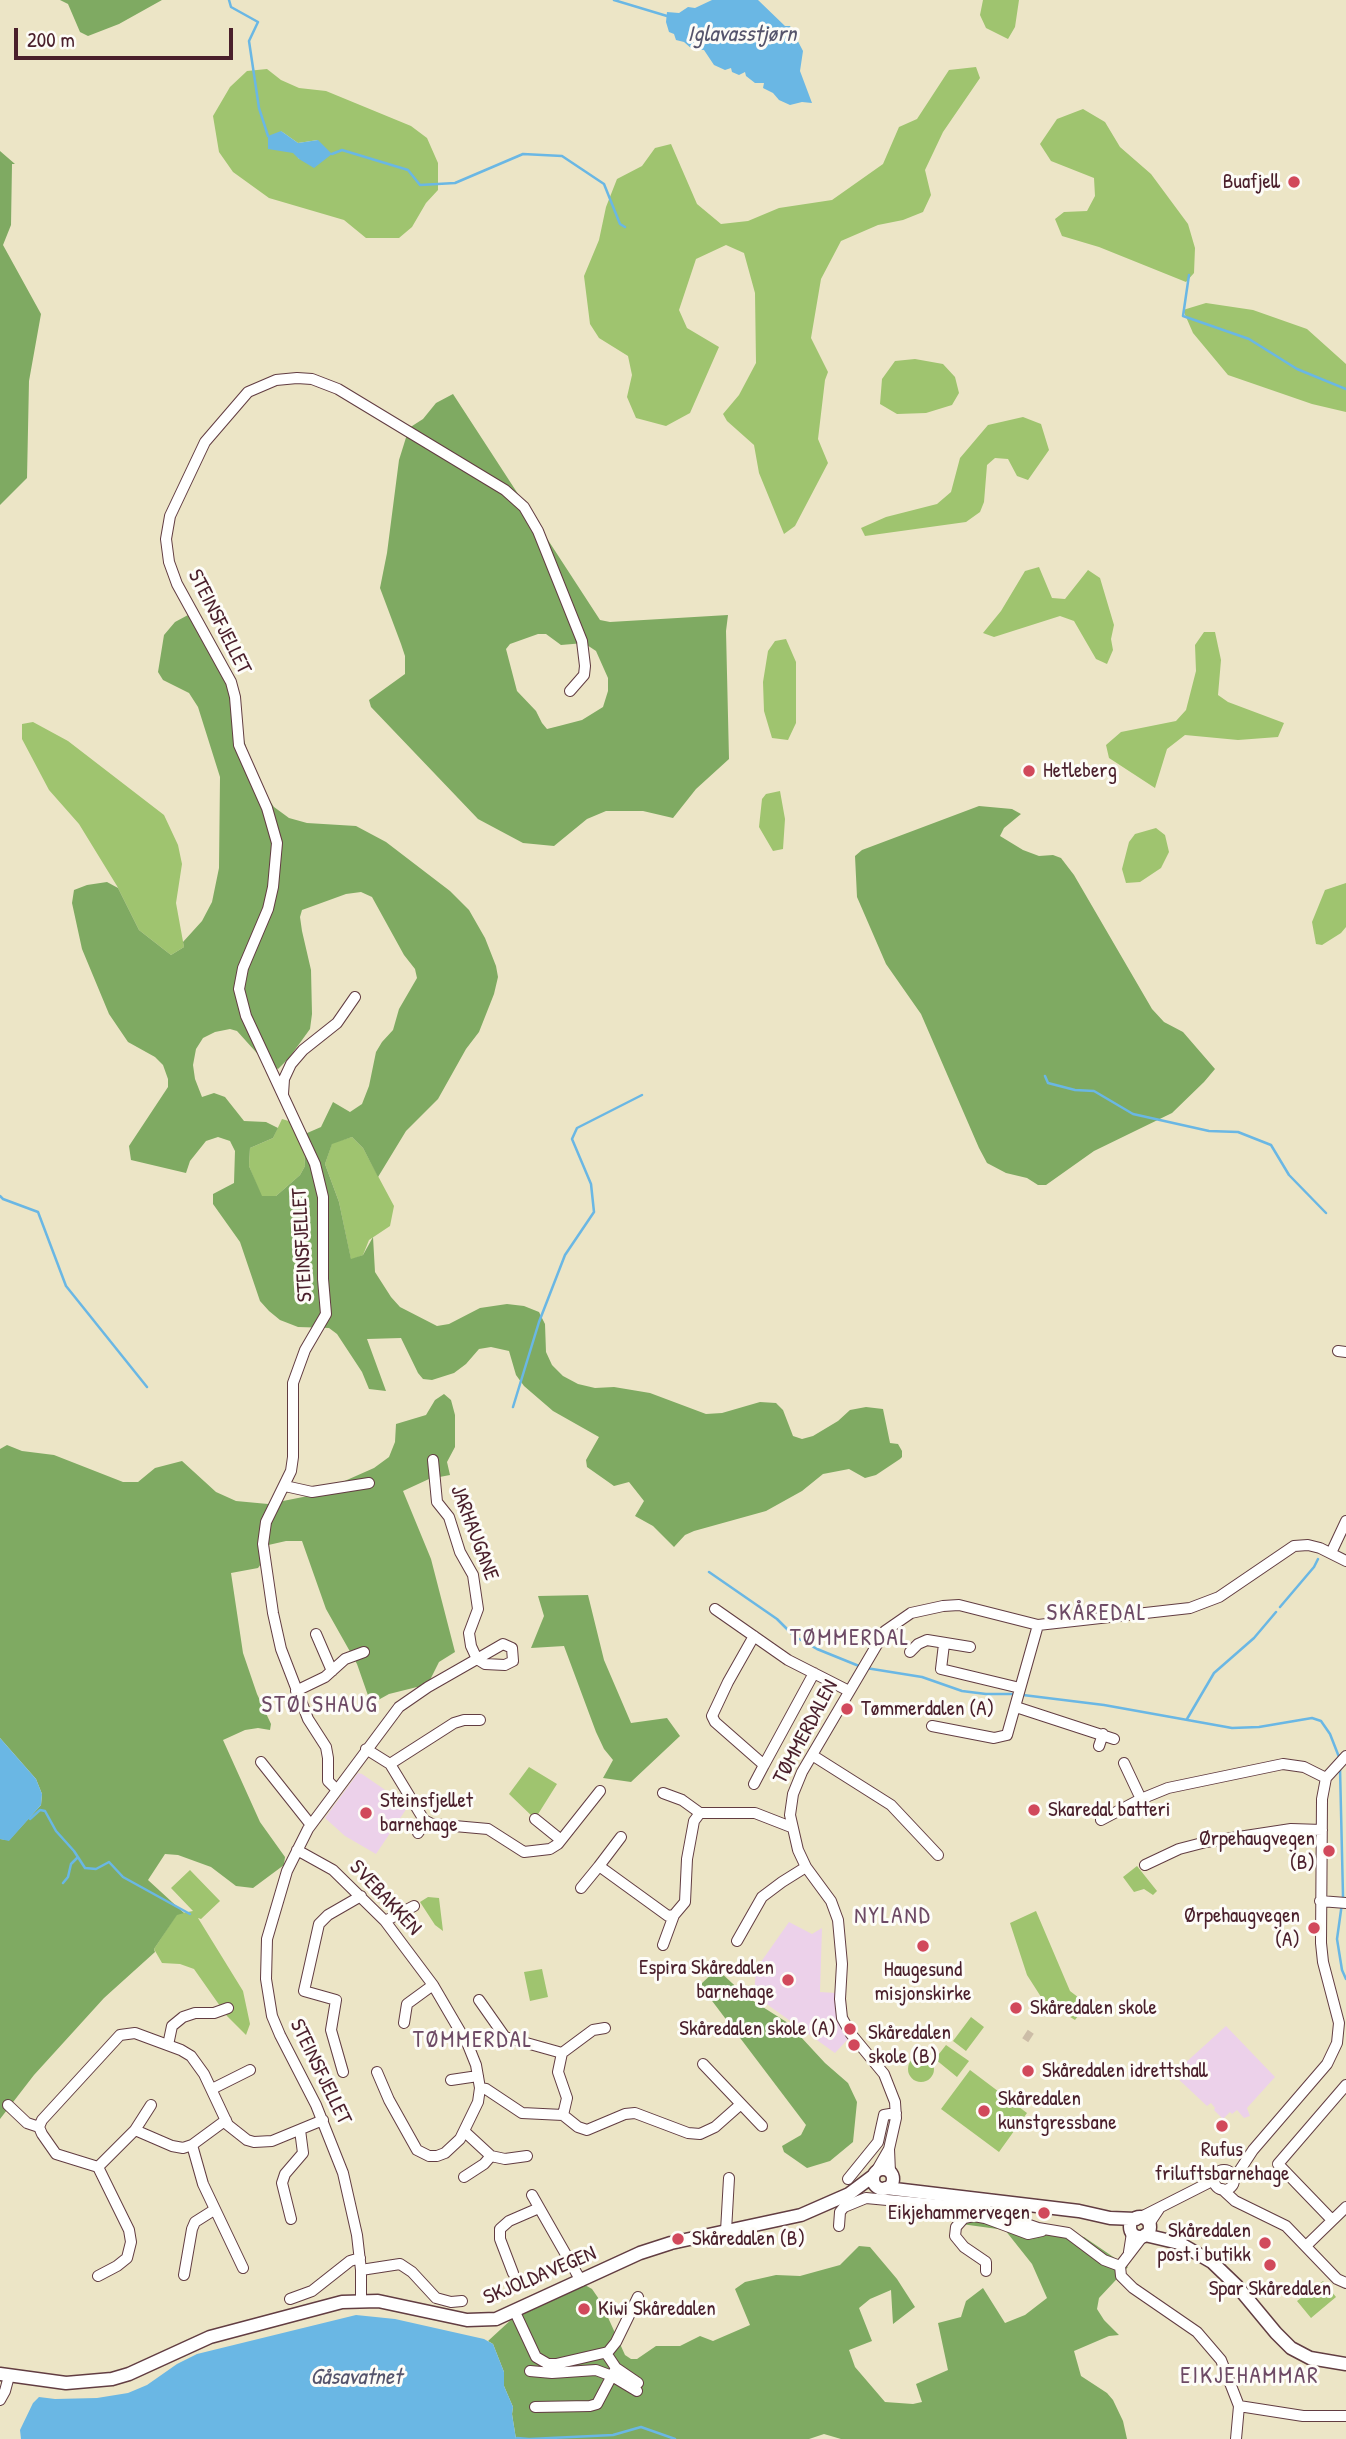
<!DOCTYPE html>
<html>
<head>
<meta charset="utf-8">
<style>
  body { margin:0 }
  #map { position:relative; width:1346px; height:2439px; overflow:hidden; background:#ece5c6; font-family:"Patrick Hand",sans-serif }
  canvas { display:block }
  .scale { position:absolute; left:14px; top:28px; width:219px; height:32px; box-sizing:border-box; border:4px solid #4a1f2b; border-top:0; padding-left:9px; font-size:21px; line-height:24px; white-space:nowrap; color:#4a1f2b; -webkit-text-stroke:5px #fdfcf7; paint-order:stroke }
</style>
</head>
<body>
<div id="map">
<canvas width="1346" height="2439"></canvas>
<div class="scale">200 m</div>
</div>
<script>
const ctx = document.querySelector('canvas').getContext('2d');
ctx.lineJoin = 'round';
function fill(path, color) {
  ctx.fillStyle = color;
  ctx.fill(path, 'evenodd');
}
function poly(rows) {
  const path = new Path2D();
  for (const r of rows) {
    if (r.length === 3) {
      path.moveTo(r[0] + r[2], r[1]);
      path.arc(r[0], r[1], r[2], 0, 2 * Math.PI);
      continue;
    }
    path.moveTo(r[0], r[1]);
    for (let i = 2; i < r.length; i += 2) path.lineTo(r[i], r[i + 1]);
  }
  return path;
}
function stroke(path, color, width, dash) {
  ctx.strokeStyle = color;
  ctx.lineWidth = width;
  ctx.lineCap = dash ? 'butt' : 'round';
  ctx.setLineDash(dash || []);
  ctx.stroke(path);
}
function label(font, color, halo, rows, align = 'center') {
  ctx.font = font + ' "Patrick Hand",sans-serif';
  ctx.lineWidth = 6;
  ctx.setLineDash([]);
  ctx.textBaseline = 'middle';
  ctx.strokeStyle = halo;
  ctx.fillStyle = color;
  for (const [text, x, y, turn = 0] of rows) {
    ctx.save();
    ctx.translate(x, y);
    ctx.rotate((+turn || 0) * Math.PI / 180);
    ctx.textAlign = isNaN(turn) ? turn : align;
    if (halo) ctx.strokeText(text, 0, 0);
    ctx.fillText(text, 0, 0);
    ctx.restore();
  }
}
const built = poly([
  [358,1773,362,1774,391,1794,407,1808,376,1854,345,1836,325,1818],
  [789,1922,812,1934,822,1928,820,1992,836,1993,836,2020,849,2038,835,2053,754,1995,756,1969],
  [1226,2026,1275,2077,1247,2108,1250,2116,1244,2118,1237,2110,1232,2114,1230,2112,1223,2119,1214,2110,1215,2108,1211,2103,1207,2106,1173,2074]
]);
const green = poly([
  [983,0,1019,0,1015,27,1008,39,986,28,980,15],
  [976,67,980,78,943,132,925,170,931,195,923,212,903,220,878,225,841,241,821,279,811,338,828,372,825,380,818,439,828,463,795,526,784,534,759,473,754,445,727,421,723,414,739,395,756,363,755,293,744,253,726,245,696,259,679,310,687,328,719,347,690,413,666,426,636,418,627,397,632,375,628,356,599,338,590,324,584,276,599,240,606,207,617,179,642,166,655,148,671,144,697,204,721,224,748,221,779,208,832,200,883,164,899,127,917,119,949,70],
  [267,69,281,80,299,88,326,91,411,126,427,138,438,163,438,190,426,203,412,227,399,238,366,238,344,220,269,198,233,172,219,152,213,116,230,87,247,71],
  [281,131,298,143,318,140,299,159],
  [1083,109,1105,122,1120,147,1151,174,1188,224,1195,248,1194,273,1186,282,1099,247,1062,236,1055,219,1064,212,1087,211,1095,196,1094,178,1051,161,1040,144,1057,119],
  [1206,303,1253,310,1307,329,1346,364,1346,412,1312,404,1228,375,1193,333,1183,310],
  [915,359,943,364,955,377,959,393,952,405,926,413,897,414,880,404,882,379,895,361],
  [1023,417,1041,424,1049,450,1028,480,1017,476,1008,459,995,458,987,465,984,502,980,512,966,522,865,536,861,528,886,517,937,504,951,492,960,458,988,425],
  [1039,567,1052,598,1065,599,1088,570,1100,578,1114,625,1111,639,1113,650,1107,664,1096,659,1074,621,1060,616,994,637,983,633,1001,611,1025,571],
  [1204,632,1215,632,1221,660,1218,695,1228,702,1284,723,1278,737,1238,740,1185,735,1167,749,1155,788,1109,758,1106,745,1121,732,1176,721,1186,710,1196,671,1195,645],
  [786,639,796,662,796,723,788,740,772,738,764,711,763,682,768,651,775,641],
  [33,722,68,741,164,815,178,845,182,864,176,903,184,947,171,955,139,930,117,886,79,824,49,790,22,739,22,724],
  [780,791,785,819,783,849,773,851,759,827,762,799,766,794],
  [1156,828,1165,835,1169,852,1161,868,1140,882,1126,883,1122,869,1129,842,1135,834],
  [1346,883,1346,927,1341,933,1322,945,1316,944,1312,922,1325,890],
  [282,1119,292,1122,304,1149,305,1166,300,1175,276,1196,261,1196,249,1166,250,1148,273,1138],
  [352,1137,363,1148,394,1206,390,1226,369,1240,363,1255,351,1260,339,1202,325,1164,332,1143],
  [529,1767,557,1784,535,1819,509,1794],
  [1137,1866,1157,1891,1153,1895,1144,1889,1134,1892,1123,1877],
  [190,1870,220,1901,201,1919,198,1918,243,1991,250,2024,246,2035,227,2016,194,1969,180,1964,162,1963,154,1949,177,1914,193,1911,171,1888],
  [428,1897,439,1898,443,1931,435,1925,420,1902],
  [1036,1911,1070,1991,1087,2004,1075,2020,1043,2000,1027,1975,1010,1923],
  [542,1969,548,1997,530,2001,524,1972],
  [971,2017,984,2027,966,2051,953,2041],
  [946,2045,969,2061,957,2077,935,2059],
  [921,2069,13],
  [970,2070,1027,2113,999,2152,941,2109],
  [1323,2281,1336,2297,1311,2318,1297,2301]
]);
const forest = poly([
  [60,0,162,0,119,24,88,36,80,32,68,4],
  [0,151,15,164,12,164,11,225,3,245,41,314,29,381,27,478,0,505],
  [453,394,600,620,610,622,728,615,726,631,729,759,696,789,673,818,643,811,606,811,587,819,554,846,523,843,478,819,371,707,369,700,405,674,405,656,401,644,380,588,387,553,399,460,409,428,423,419,436,403],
  [538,634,546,634,561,645,584,643,596,651,608,678,608,691,603,707,582,720,559,726,547,729,542,723,536,711,517,691,506,649,510,644],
  [188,615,196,615,223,664,248,754,265,794,274,807,289,818,307,823,356,826,386,842,450,891,469,910,485,938,496,966,498,977,494,994,479,1032,466,1049,438,1099,406,1131,378,1177,363,1148,352,1137,332,1144,325,1164,339,1202,351,1259,363,1255,373,1237,375,1272,391,1297,400,1307,437,1326,449,1324,480,1308,507,1304,524,1306,539,1312,545,1324,546,1352,552,1365,563,1376,578,1384,595,1388,614,1387,650,1393,706,1414,722,1413,760,1402,776,1403,783,1410,793,1436,802,1439,813,1436,838,1421,850,1410,866,1407,883,1409,890,1443,898,1444,902,1451,902,1457,900,1459,876,1475,865,1478,849,1469,823,1474,802,1491,766,1511,694,1531,685,1535,674,1547,653,1526,635,1516,644,1501,629,1482,614,1486,587,1467,586,1460,599,1437,553,1411,524,1386,516,1375,509,1351,491,1347,479,1349,466,1364,454,1373,432,1380,423,1379,418,1373,401,1338,367,1339,386,1391,369,1389,362,1372,337,1334,329,1328,298,1327,280,1320,269,1311,260,1301,240,1242,213,1204,213,1194,234,1183,235,1151,230,1141,218,1137,206,1141,190,1161,186,1173,131,1160,129,1146,168,1087,168,1079,163,1065,155,1057,128,1042,109,1014,82,949,72,903,74,890,87,885,107,882,118,888,139,930,171,955,184,947,183,942,202,921,212,902,219,868,220,777,198,707,189,693,163,680,158,672,164,635,175,622],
  [361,892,372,897,404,955,415,969,417,978,399,1009,393,1030,382,1042,376,1052,369,1086,362,1104,350,1112,333,1102,321,1127,298,1137,304,1149,305,1166,300,1175,276,1196,262,1196,249,1166,250,1148,273,1138,278,1128,266,1122,244,1121,225,1097,214,1093,202,1097,195,1079,193,1065,196,1049,203,1038,215,1032,230,1029,237,1031,264,1061,278,1069,289,1058,310,1029,312,1014,311,970,302,931,300,917,302,910,346,894],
  [979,806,1012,809,1021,814,1004,828,1000,836,1023,850,1039,856,1053,855,1061,858,1074,875,1152,1009,1164,1022,1183,1032,1215,1069,1204,1082,1172,1113,1094,1151,1046,1185,1038,1185,1027,1178,1006,1173,987,1163,979,1148,921,1014,886,964,857,897,855,856,862,850],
  [444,1394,451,1400,455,1415,455,1447,447,1462,450,1475,429,1479,403,1491,431,1559,455,1652,439,1662,430,1680,431,1689,417,1687,389,1694,371,1704,357,1664,326,1609,302,1541,286,1541,264,1546,261,1564,258,1568,231,1573,243,1653,257,1694,271,1724,270,1730,258,1728,245,1730,223,1740,260,1822,285,1857,284,1865,253,1888,236,1886,211,1867,178,1855,165,1854,148,1880,184,1913,177,1915,154,1949,155,1952,104,1998,34,2075,0,2119,0,1839,9,1840,41,1805,42,1794,36,1779,0,1738,0,1449,7,1445,22,1451,54,1455,123,1482,138,1482,155,1468,182,1461,216,1492,236,1501,268,1504,313,1495,374,1468,389,1457,395,1442,396,1424,426,1415,435,1400],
  [588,1595,604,1660,631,1723,667,1718,680,1736,631,1782,603,1778,613,1760,604,1749,596,1732,564,1646,531,1648,544,1616,538,1596],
  [717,1969,747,1997,788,2023,825,2063,848,2083,857,2102,853,2142,830,2161,807,2168,784,2152,782,2146,801,2135,806,2125,700,1985],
  [959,2209,1084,2237,1128,2267,1099,2298,1097,2309,1104,2320,1119,2335,1109,2336,1074,2351,1081,2376,1107,2393,1113,2400,1123,2421,1127,2439,841,2439,824,2434,809,2439,516,2439,512,2414,513,2407,504,2386,504,2372,493,2344,488,2341,513,2318,578,2281,592,2289,601,2302,625,2355,631,2359,637,2359,656,2346,680,2346,700,2336,713,2341,750,2325,735,2289,745,2282,776,2275,800,2276,840,2265,859,2246,870,2247,897,2279,915,2307,893,2324,891,2290,870,2299,859,2308,872,2341,849,2350,855,2367,885,2402,913,2404,922,2402,916,2384,948,2370,938,2323,961,2317,966,2301,983,2288,1005,2323,1025,2315,1047,2298,1032,2264,1005,2230,954,2223,958,2217]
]);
const water = poly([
  [712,0,758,0,785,26,790,26,803,51,800,71,812,103,802,102,790,105,779,100,773,93,763,88,764,83,755,83,746,76,745,72,739,75,732,72,731,68,725,70,714,65,704,50,692,49,684,42,676,40,674,34,669,32,666,22,667,12,679,13,688,7,695,8],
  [281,131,298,143,318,140,332,154,314,168,299,159,293,153,268,149,268,136],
  [0,1738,36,1779,42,1794,41,1805,9,1841,0,1839],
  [356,2315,395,2319,484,2339,493,2344,504,2372,504,2386,513,2407,512,2414,516,2439,21,2439,20,2430,33,2403,39,2397,55,2399,97,2398,128,2393,147,2385,177,2364,197,2354]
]);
const stream = poly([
  [229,0,231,7,258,22,249,41,259,108,268,136],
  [614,0,667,16],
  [332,154,342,150,408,170,420,185,455,183,523,154,562,156,604,184,620,224,625,227],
  [1189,275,1183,316,1249,339,1297,369,1346,389],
  [1045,1076,1048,1083,1075,1090,1094,1091,1133,1114,1209,1131,1238,1132,1271,1145,1289,1175,1326,1213],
  [0,1196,3,1199,38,1212,66,1286,147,1387],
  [513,1407,539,1322,565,1255,594,1212,591,1184,572,1139,577,1128,642,1095],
  [709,1572,777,1619,794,1636,817,1649,859,1666],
  [1280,1607,1314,1567,1318,1559],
  [866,1668,922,1677,962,1691,986,1694,1016,1694],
  [1023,1695,1104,1705,1232,1728,1259,1727,1312,1718,1321,1721,1330,1734,1339,1757],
  [1187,1719,1214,1673,1254,1638,1276,1612],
  [1340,1768,1343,1896,1337,1939,1342,1970,1346,1979],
  [30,1819,40,1810,45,1811,56,1831,74,1851,85,1868,96,1869,109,1862,123,1877,190,1914],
  [63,1883,68,1877,71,1864,77,1858],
  [517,2438,529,2439],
  [530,2439,613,2435,641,2427,675,2439]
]);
const minorTunnel = poly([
  [1025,2034,1031,2038]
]);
const minor = poly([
  [283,1094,284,1079,291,1064,303,1050,337,1023,355,997],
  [1338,1351,1346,1352],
  [285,1486,312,1492,369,1483],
  [1331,1553,1346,1521],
  [715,1609,788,1660,849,1691],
  [316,1634,332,1671],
  [754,1636,728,1682,712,1716,715,1722,764,1765,814,1673],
  [944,1644,941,1669,1020,1688],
  [910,1652,918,1644,927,1640,970,1647],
  [296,1691,325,1677,345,1659,364,1652],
  [1016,1707,1114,1739],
  [932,1726,994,1738,1007,1735,1038,1625],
  [1099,1746,1103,1734],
  [366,1749,390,1764,424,1820,432,1824,488,1829,524,1852,550,1849,558,1844,600,1791],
  [812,1755,891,1805,938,1855],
  [261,1762,311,1825],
  [1124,1763,1141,1799],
  [390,1764,454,1723,464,1720,480,1720],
  [754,1784,764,1765],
  [337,1790,328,1781,328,1758,326,1747,308,1719,281,1649,273,1613,263,1544,266,1522,291,1471,293,1457,293,1383,305,1350,326,1314,323,1279,323,1197,315,1164,246,1016,239,989,243,968,268,909,273,887,277,843,267,808,239,745,235,697,231,682,177,584,169,562,166,539,170,516,205,442,248,392,276,380,297,378,312,379,338,389,505,490,524,507,538,531,582,641,585,666,584,675,570,691],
  [663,1793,682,1800,700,1813],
  [535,1819,561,1840],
  [1101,1820,1141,1799,1168,1788,1283,1764,1304,1767,1326,1778],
  [418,1833,426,1821],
  [621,1837,599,1866,668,1916,674,1915,685,1902,687,1859,694,1821,700,1813,755,1813,791,1827],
  [297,1850,333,1870,385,1921,433,1985,468,2045,476,2065,480,2088,478,2102,460,2139,445,2153,437,2156,429,2156,417,2150,389,2100,377,2072],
  [1145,1865,1179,1849,1206,1842,1291,1829,1322,1830],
  [581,1888,599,1866],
  [1320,1901,1346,1903],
  [385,1921,414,1906],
  [737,1941,762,1897,782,1882,806,1867],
  [663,1945,674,1915],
  [479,2000,505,2037,562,2053],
  [404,2023,407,2004,433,1985],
  [168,2045,172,2026,183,2017,195,2013,214,2013,228,2008],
  [703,2064,762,2126],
  [343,2072,331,2030,336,2000,304,1991,319,1924,328,1915,361,1896],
  [451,2080,478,2076],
  [480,2088,486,2089,522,2113,563,2115,578,2127,587,2130,625,2114,635,2113,688,2133,700,2134,715,2127,741,2104],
  [212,2089,250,2070],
  [8,2105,27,2123,39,2127],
  [563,2115,567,2098,558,2072,562,2053,593,2030,605,2028],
  [135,2130,172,2146,183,2148,192,2145,226,2120],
  [465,2132,491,2156,505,2159,527,2156],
  [192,2145,203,2184,243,2268],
  [889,2149,890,2172],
  [98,2167,135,2130,151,2105],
  [877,2170,889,2149,896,2118,895,2102,884,2074,851,2034,842,2018,840,1999,842,1964,838,1920,831,1901,806,1867,798,1850,790,1815,793,1794,802,1772,885,1631,911,1613,943,1606,959,1605,1038,1625,1190,1608,1219,1597,1294,1546,1308,1545,1320,1548,1346,1561],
  [1224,2180,10],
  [464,2177,484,2164,491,2156],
  [848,2179,878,2142,884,2115,896,2113],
  [1234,2179,1253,2150,1327,2064,1337,2043,1339,2023,1323,1962,1321,1943,1322,1799,1326,1778,1346,1756],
  [1222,2189,1235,2201,1286,2226,1337,2279,1346,2283],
  [532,2195,581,2281],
  [1141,2217,1214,2180],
  [291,2219,282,2183,285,2174,303,2153,300,2130],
  [1332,2220,1278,2164,1346,2085],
  [1149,2224,1159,2209],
  [839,2226,840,2212,844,2207,866,2198,983,2209,1038,2228,1068,2233,1104,2260,1120,2266],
  [726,2231,729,2178],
  [1143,2236,1120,2266,1121,2276,1133,2288,1197,2332,1221,2360,1239,2406,1236,2439],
  [1307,2245,1346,2207],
  [1129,2252,1132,2233],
  [361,2270,400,2264,412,2272,436,2298,451,2302,462,2301],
  [986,2271,986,2262,964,2247,955,2236,956,2227,964,2218,974,2216,985,2218,1028,2234,1042,2231],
  [513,2273,500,2239,500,2229,509,2221,539,2208],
  [184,2275,192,2229,195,2222,214,2210],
  [98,2276,117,2266,127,2258,131,2242,129,2230,98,2167,56,2154,42,2134,39,2127,42,2120,120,2035,135,2033,181,2050,191,2056,204,2074,228,2125,247,2140,254,2142,272,2141,323,2120],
  [290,2299,312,2291,350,2261,360,2258],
  [361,2300,361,2270,357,2235,343,2173,316,2105,280,2035,272,2016,266,1979,267,1939,287,1871,308,1829,399,1707,428,1687,477,1659,503,1644,512,1648,513,1661,505,1665,485,1664,477,1659,471,1646,469,1633,478,1609,473,1575,460,1552,449,1517,437,1502,433,1460],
  [515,2312,536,2357,548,2364,556,2364,608,2352,616,2342,638,2297],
  [606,2353,616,2368,638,2383],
  [530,2371,552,2373,596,2370,612,2376,637,2391],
  [0,2400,5,2391,9,2376],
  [1239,2406,1303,2416,1346,2416],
  [535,2407,590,2406,597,2404,616,2368]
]);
const major = poly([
  [883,2179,10],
  [886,2188,1079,2211,1110,2218,1136,2219],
  [1140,2227,10],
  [1145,2235,1179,2243,1212,2262,1237,2286,1276,2333,1291,2348,1310,2358,1346,2364],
  [0,2374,66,2383,112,2379,129,2374,210,2337,342,2302,378,2301,467,2320,496,2319,640,2253,671,2243,801,2215,849,2194,873,2176]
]);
const markers = [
  [1294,182,7,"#d1495b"],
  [1029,771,7,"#d1495b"],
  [847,1709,7,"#d1495b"],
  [1034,1810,7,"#d1495b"],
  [366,1813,7,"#d1495b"],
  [1329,1851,7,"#d1495b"],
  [1314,1928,7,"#d1495b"],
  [923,1946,7,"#d1495b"],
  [788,1980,7,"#d1495b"],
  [1016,2008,7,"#d1495b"],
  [850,2029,7,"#d1495b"],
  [854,2045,7,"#d1495b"],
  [1028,2071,7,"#d1495b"],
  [984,2111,7,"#d1495b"],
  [1222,2126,7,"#d1495b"],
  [1044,2213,7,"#d1495b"],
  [678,2239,7,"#d1495b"],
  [1265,2243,7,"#d1495b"],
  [1270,2265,7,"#d1495b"],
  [584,2309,7,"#d1495b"]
];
const poiNames = [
  ["Buafjell",1280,182,"right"],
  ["Hetleberg",1043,771],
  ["Tømmerdalen (A)",861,1709],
  ["Steinsfjellet",380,1801],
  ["barnehage",380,1825],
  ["Skaredal batteri",1048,1810],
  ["Ørpehaugvegen",1315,1839,"right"],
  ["(B)",1315,1863,"right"],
  ["Ørpehaugvegen",1300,1916,"right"],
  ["(A)",1300,1940,"right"],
  ["Espira Skåredalen",774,1968,"right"],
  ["barnehage",774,1992,"right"],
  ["Haugesund",923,1970,"center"],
  ["misjonskirke",923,1994,"center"],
  ["Skåredalen skole",1030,2008],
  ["Skåredalen skole (A)",836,2029,"right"],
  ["Skåredalen",868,2033],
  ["skole (B)",868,2057],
  ["Skåredalen idrettshall",1042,2071],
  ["Skåredalen",998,2099],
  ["kunstgressbane",998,2123],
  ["Rufus",1222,2150,"center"],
  ["friluftsbarnehage",1222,2174,"center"],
  ["Eikjehammervegen",1030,2213,"right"],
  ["Skåredalen",1251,2231,"right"],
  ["post i butikk",1251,2255,"right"],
  ["Skåredalen (B)",692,2239],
  ["Spar Skåredalen",1270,2289,"center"],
  ["Kiwi Skåredalen",598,2309]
];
const streetNames = [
  ["STEINSFJELLET",219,622,63],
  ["STEINSFJELLET",303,1245,-93],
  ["JARHAUGANE",474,1533,69],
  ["TØMMERDALEN",806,1732,-62],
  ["SVEBAKKEN",385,1898,47],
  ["STEINSFJELLET",320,2072,64],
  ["SKJOLDAVEGEN",540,2276,-23]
];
const waterNames = [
  ["Iglavasstjørn",742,35],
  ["Gåsavatnet",356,2378]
];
const neighbourhoodNames = [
  ["SKÅREDAL",1097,1614],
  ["TØMMERDAL",850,1639],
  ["STØLSHAUG",320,1706],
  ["NYLAND",893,1917],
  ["TØMMERDAL",473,2041],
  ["EIKJEHAMMAR",1250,2377]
];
fill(built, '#ecd1ea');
fill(green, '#9fc46f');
fill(forest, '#7faa62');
fill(water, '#6ab7e4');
stroke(stream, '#6ab7e4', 2.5);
stroke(minorTunnel, '#ccbda7', 10, [10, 5]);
stroke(minor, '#623d42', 12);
stroke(major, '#623d42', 15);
stroke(minor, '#fff', 10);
stroke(major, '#fff', 12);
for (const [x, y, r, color] of markers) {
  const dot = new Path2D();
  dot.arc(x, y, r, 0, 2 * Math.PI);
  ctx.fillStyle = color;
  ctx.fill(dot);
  stroke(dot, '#fdfcf7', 2.5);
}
label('21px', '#4a1f2b', '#fdfcf7', poiNames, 'left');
label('21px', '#4a1f2b', '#fdfcf7', streetNames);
label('italic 23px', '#55546c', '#fdfcf7', waterNames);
ctx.letterSpacing = '2px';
label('23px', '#6d4a65', '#fdfcf7', neighbourhoodNames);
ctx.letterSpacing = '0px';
</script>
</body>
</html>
